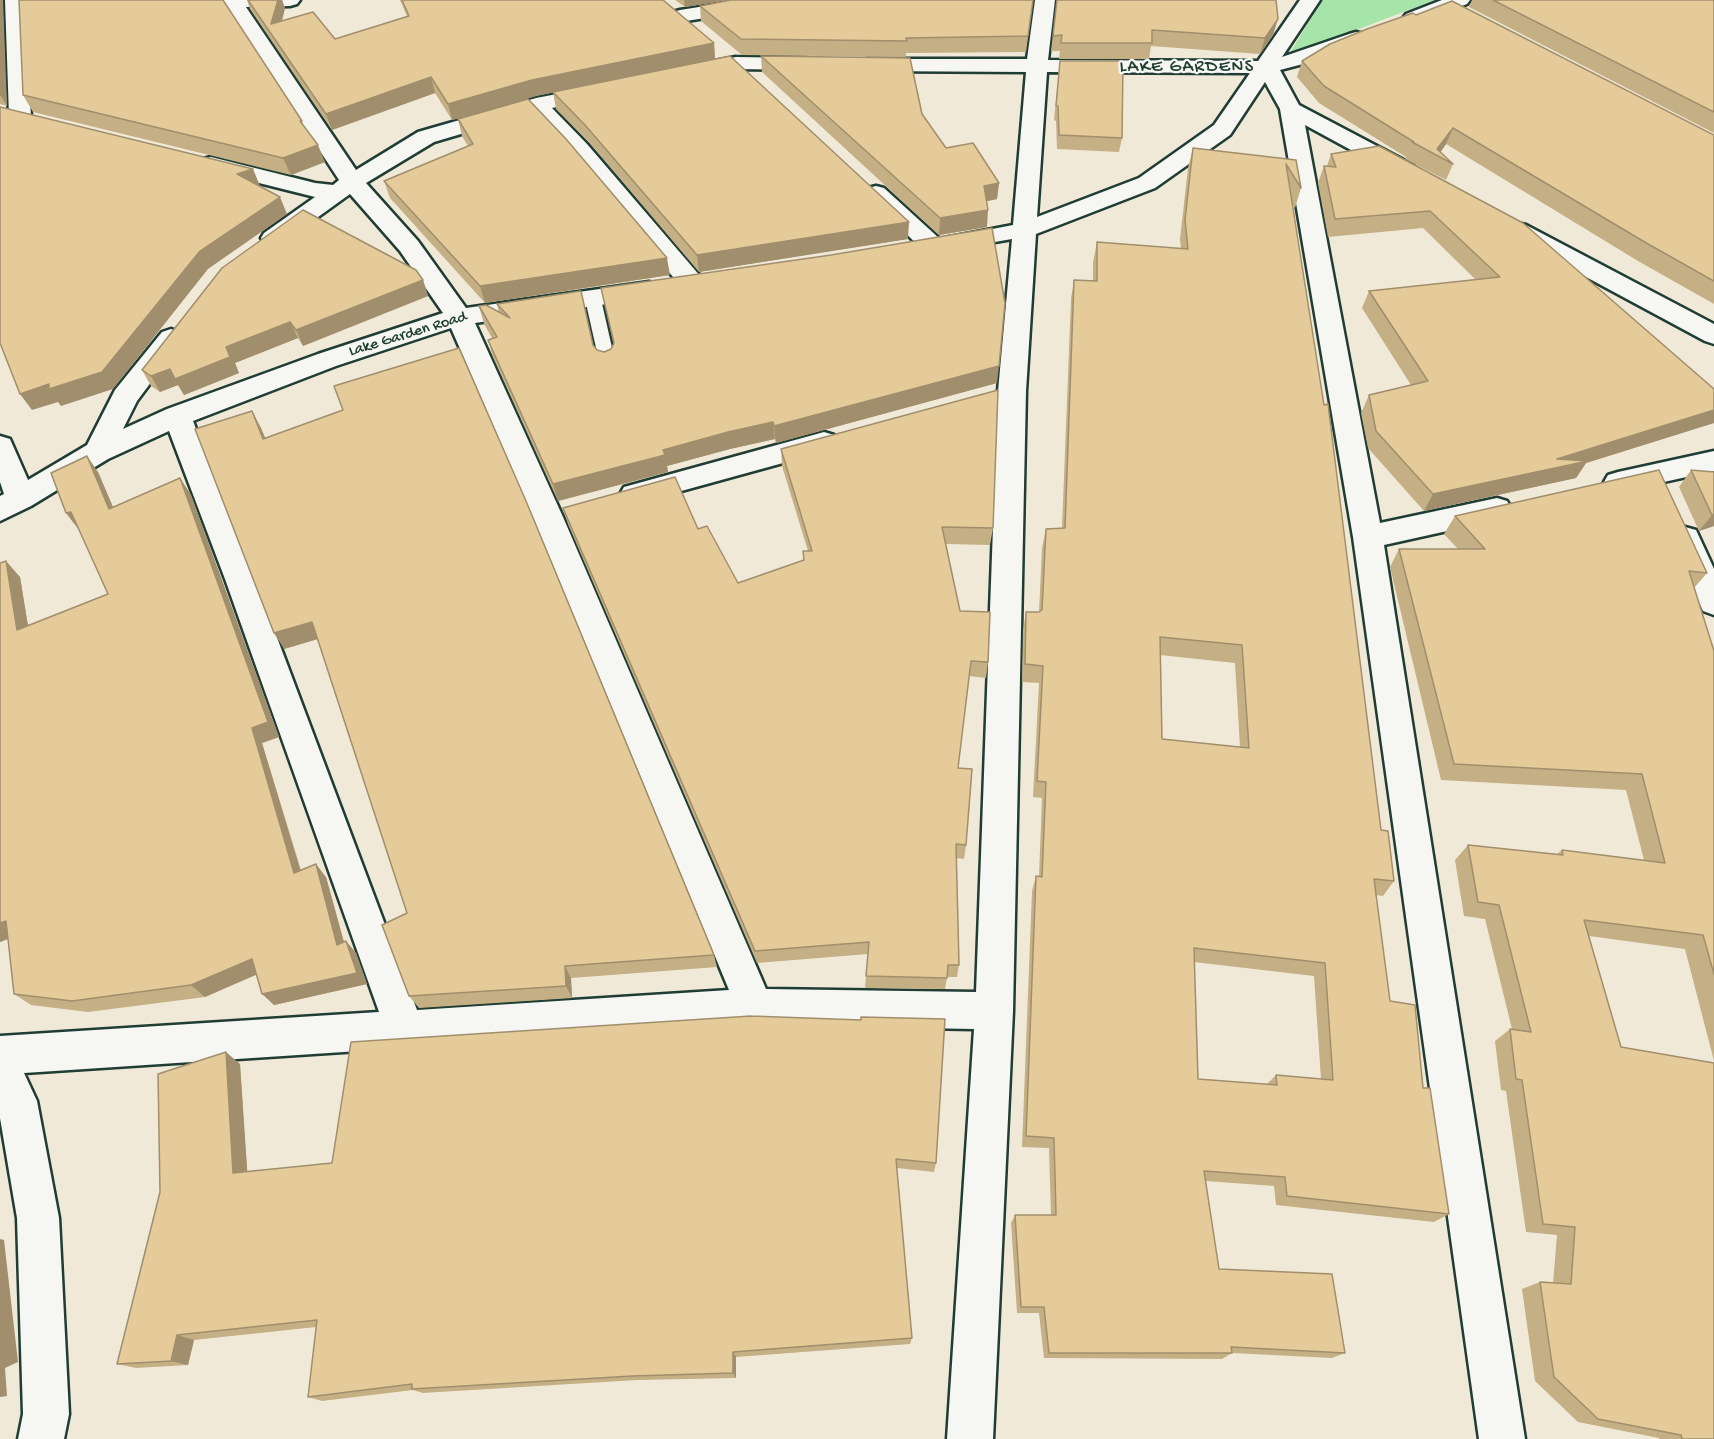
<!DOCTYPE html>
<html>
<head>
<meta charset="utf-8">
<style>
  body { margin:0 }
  canvas { display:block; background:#f1e9d8 }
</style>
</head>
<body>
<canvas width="1714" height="1439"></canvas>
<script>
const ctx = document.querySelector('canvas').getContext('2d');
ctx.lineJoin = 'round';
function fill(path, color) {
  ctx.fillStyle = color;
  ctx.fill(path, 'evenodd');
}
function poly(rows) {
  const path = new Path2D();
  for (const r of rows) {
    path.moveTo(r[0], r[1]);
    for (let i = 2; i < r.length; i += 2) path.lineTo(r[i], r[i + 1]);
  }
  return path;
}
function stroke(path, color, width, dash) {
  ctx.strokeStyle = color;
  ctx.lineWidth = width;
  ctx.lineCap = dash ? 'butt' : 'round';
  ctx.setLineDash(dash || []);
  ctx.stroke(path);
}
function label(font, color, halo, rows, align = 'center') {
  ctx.font = font + ' "Gochi Hand",sans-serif';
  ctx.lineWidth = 4.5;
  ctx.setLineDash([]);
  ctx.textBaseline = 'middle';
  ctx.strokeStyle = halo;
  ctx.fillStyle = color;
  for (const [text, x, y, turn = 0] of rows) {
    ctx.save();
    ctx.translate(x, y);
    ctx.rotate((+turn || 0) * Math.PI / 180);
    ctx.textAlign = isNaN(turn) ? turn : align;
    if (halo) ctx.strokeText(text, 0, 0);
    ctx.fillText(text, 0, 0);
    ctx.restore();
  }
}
const green = poly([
  [1322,0,1435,0,1288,56]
]);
const lane = poly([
  [593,294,601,299,615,361,613,365,607,367,601,365,599,361,585,299,593,294]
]);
const street = poly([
  [5,0,25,0,31,117,28,122,20,124,12,122,9,117,5,0],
  [221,0,300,0,297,4,290,6,246,7,356,170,418,132,536,98,599,86,607,87,610,92,607,97,552,108,587,144,701,277,705,283,701,289,692,291,683,289,571,154,532,113,434,142,366,183,418,241,466,308,649,282,658,284,662,290,658,296,649,298,475,323,563,517,766,989,976,992,998,391,1012,239,949,250,942,249,932,252,923,250,864,193,868,188,876,186,884,188,940,239,1013,225,1026,72,867,71,860,69,856,65,860,61,867,59,1027,59,1035,0,1055,0,1048,60,1258,61,1300,0,1320,0,1282,57,1349,34,1356,32,1363,34,1366,38,1363,42,1303,64,1280,70,1299,105,1413,165,1417,170,1413,175,1405,177,1397,175,1305,125,1380,523,1497,498,1507,501,1512,509,1507,517,1497,520,1384,545,1525,1439,1479,1439,1353,537,1280,109,1265,82,1230,135,1155,188,1036,234,1026,391,1013,1011,993,1439,947,1439,974,1029,755,1025,24,1073,37,1101,59,1218,69,1414,64,1439,18,1439,23,1414,17,1218,0,1118,0,1036,379,1012,225,579,169,431,108,459,31,506,0,521,0,496,4,494,0,482,0,436,10,439,28,480,87,445,115,390,162,332,171,329,180,332,184,338,137,401,123,429,167,409,318,354,443,313,400,251,350,194,282,243,273,245,264,243,261,238,264,233,315,197,203,169,200,164,203,159,211,157,315,183,333,185,339,180,221,0],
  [1047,72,1250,73,1214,125,1139,178,1037,217,1047,72],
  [451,328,533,517,729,990,417,1010,255,579,193,421,336,366,451,328],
  [743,0,772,0,772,3,769,7,762,9,680,22,673,20,670,16,673,12,680,10,743,0],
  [1442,0,1470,0,1467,4,1420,22,1413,24,1406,22,1403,18,1406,14,1442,0],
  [736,57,806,58,813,60,817,64,813,68,806,70,736,69,693,78,685,77,682,72,685,67,736,57],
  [1517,223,1526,225,1714,324,1714,344,1705,341,1508,235,1505,230,1508,225,1517,223],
  [824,432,834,435,838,442,834,449,634,504,624,501,620,494,624,487,824,432],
  [1714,451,1714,471,1618,492,1608,489,1604,482,1608,475,1618,472,1714,451],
  [1685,527,1696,530,1714,569,1714,615,1703,611,1670,538,1674,530,1685,527]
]);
const wall = poly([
  [0,0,7,106,0,104],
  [247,0,282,0,285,8,282,21,335,39,407,16,400,0,663,0,714,43,715,59,908,239,699,272,589,142,556,109,553,92,688,64,536,96,452,120,435,93,332,130,250,9],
  [675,0,728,0,685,7],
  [1033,0,1026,52,906,53,906,57,742,55,701,21,700,6],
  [1057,0,1276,0,1273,35,1260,54,1151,46,1149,59,1059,59,1060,51,1051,51],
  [1472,0,1714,0,1714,133,1469,7],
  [761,56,922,114,946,148,999,183,997,199,987,201,987,227,939,235,762,72],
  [1060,61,1122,138,1119,152,1057,149,1056,121,1054,120],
  [1302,61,1714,135,1714,304,1638,261,1446,144,1440,152,1453,164,1446,180,1405,159,1406,157,1319,103,1297,77],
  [23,95,302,121,304,127,325,162,291,175,33,112],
  [458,119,670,275,485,303,390,198,384,181,468,146,462,136],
  [1379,146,1714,389,1714,423,1586,463,1576,478,1424,511,1368,448,1361,413,1369,395,1411,385,1362,308,1369,291,1476,280,1423,228,1328,237,1318,183,1324,166,1327,166,1331,154],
  [1193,148,1296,160,1301,188,1295,208,1292,204,1381,830,1394,881,1383,896,1376,895,1390,1001,1423,1088,1449,1214,1434,1222,1276,1205,1274,1186,1206,1181,1219,1269,1345,1353,1332,1358,1232,1353,1222,1359,1044,1358,1039,1313,1017,1313,1011,1223,1015,1215,1051,1215,1049,1148,1022,1147,1032,891,1036,876,1039,876,1042,798,1033,797,1039,683,1022,682,1023,630,1026,612,1039,612,1042,548,1046,529,1062,528,1071,299,1074,280,1093,281,1093,262,1097,242,1181,249,1180,239,1188,168],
  [1160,655,1235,663,1240,747,1162,739],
  [1194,962,1314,976,1321,1079,1276,1075,1267,1084,1198,1079],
  [423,280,428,296,303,346,298,338,235,363,239,373,184,395,178,385,160,392,151,386,142,370],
  [497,304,593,345,597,350,604,352,997,383,776,443,775,439,730,449,667,466,668,472,558,501,493,357,488,340,492,338,484,324,479,306,499,313],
  [252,411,265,438,714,955,717,967,571,978,572,998,419,1008,409,996,407,913,318,639,284,649],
  [781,449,993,528,990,545,946,544,960,611,988,662,986,678,969,676,958,768,966,845,964,859,956,858,959,965,957,977,947,977,945,989,865,988,868,954,757,963,568,524,563,508,698,529,738,583,804,561,803,551,808,551,782,466],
  [1691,470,1714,472,1714,526,1699,531,1679,487],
  [98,472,113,507,180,478,191,495,279,737,262,743,301,870,326,877,344,942,346,941,356,953,367,984,274,1005,256,974,205,997,88,1012,31,1005,14,994,8,939,0,942,0,563,20,577,28,625,108,594],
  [1455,516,1707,573,1694,588,1714,651,1714,1061,1685,949,1589,936,1714,1439,1659,1439,1659,1438,1578,1422,1535,1381,1522,1289,1540,1282,1553,1283,1557,1235,1526,1232,1506,1091,1501,1090,1495,1041,1510,1029,1512,1029,1485,919,1464,916,1455,860,1468,845,1557,854,1562,850,1644,860,1626,790,1441,780,1390,567,1399,549,1458,549,1444,534],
  [351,1042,936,1163,934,1172,897,1168,912,1338,910,1344,736,1357,736,1378,637,1380,423,1393,413,1390,322,1401,308,1397,316,1327,194,1340,188,1365,136,1368,117,1364,240,1064,247,1172,332,1163]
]);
const shadedWall = poly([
  [0,0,3,0,7,106,0,95],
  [278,0,282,0,285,8,277,40,271,24],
  [684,0,728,0,685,7],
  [1278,19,1273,35,1260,54,1265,38],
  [714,43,715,59,536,96,452,120,448,104,532,80],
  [431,77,435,93,332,130,326,114],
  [1453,128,1446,144,1438,156,1437,149],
  [318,145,325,162,291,175,283,158],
  [253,169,260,186,237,174],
  [999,183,997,199,983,202,984,186],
  [280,197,287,214,208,269,113,389,61,406,58,402,32,410,20,394,200,251],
  [988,210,987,227,939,235,940,218],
  [909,222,908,239,699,272,697,255],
  [667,258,670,275,485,303,480,286],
  [423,280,428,296,303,346,296,330],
  [290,322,298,338,235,363,239,373,184,395,178,385,160,392,151,376],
  [999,366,997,383,776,443,774,426],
  [1714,410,1714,423,1586,463,1576,478,1424,511,1433,494,1557,459],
  [252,411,261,428,273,456,263,439],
  [773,422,775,439,730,449,667,466,668,472,558,501,553,484,663,450,728,432],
  [87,456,98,472,121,526,109,509],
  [180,478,191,495,279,737,262,743,305,886,294,873,252,728],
  [71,512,79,530,66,513],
  [1714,514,1714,526,1699,531,1712,515],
  [6,561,20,577,31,645,17,630],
  [312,622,321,638,284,649,274,633],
  [316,864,326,877,348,957,337,945],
  [6,921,23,933,0,942,0,923],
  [346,941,356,953,367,984,274,1005,262,994],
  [252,959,265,971,205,997,191,985],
  [565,966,571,978,572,998,566,986],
  [226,1052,240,1064,248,1182,233,1173],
  [0,1239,4,1240,18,1362,5,1368,7,1396,0,1397],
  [177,1335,194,1340,188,1365,171,1361],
  [733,1352,736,1357,736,1378,733,1373]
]);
const building = poly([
  [19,0,223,0,302,121,300,121,318,145,283,158,23,95,19,0],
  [248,0,278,0,271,24,313,12,335,39,409,16,402,0,663,0,714,43,532,80,448,104,431,77,326,114,248,0],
  [731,0,1033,0,1028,36,906,38,907,41,741,39,700,6,731,0],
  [1057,0,1276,0,1278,19,1265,38,1152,30,1152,43,1061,43,1062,35,1053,36,1057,0],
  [1493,0,1714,0,1714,112,1493,0],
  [1452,1,1714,135,1714,281,1648,244,1453,128,1437,149,1453,164,1412,142,1414,142,1324,86,1302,61,1330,44,1367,29,1413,13,1416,15,1452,1],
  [730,56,909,222,697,255,585,125,553,92,730,56],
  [761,56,910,58,922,114,946,148,973,143,999,183,984,186,988,210,940,218,761,56],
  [1060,61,1123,61,1122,138,1059,135,1058,106,1056,106,1060,61],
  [528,99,566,139,667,258,480,286,384,181,473,144,458,119,528,99],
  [0,107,253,169,237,174,280,197,200,251,102,372,49,389,49,384,20,394,0,343,0,107],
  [1379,146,1523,223,1714,389,1714,410,1557,459,1588,461,1433,494,1376,431,1369,395,1428,381,1369,291,1500,277,1430,211,1335,219,1324,166,1336,167,1331,154,1379,146],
  [1193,148,1296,160,1301,188,1286,164,1324,405,1328,404,1381,830,1388,831,1394,881,1374,879,1390,1001,1415,1005,1423,1088,1430,1088,1449,1214,1287,1196,1285,1177,1204,1171,1219,1269,1332,1274,1345,1353,1231,1347,1232,1353,1049,1353,1044,1307,1021,1307,1015,1215,1056,1215,1054,1138,1026,1136,1036,876,1042,877,1046,782,1037,781,1043,666,1025,664,1026,612,1039,612,1042,610,1046,529,1065,528,1074,280,1097,281,1097,242,1188,249,1185,220,1193,148],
  [1160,637,1242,645,1249,748,1162,739,1160,637],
  [1194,948,1325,963,1333,1080,1276,1075,1277,1085,1198,1079,1194,948],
  [303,210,416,270,423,280,296,330,290,322,226,347,230,357,175,379,170,369,151,376,142,370,222,268,303,210],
  [992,228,1005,303,999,366,774,426,773,422,728,432,663,450,665,455,553,484,488,340,497,337,479,306,486,305,510,318,497,304,581,291,593,345,597,350,604,352,611,349,614,343,601,288,831,255,992,228],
  [459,348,526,501,714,955,565,966,566,986,409,996,382,925,407,913,312,622,274,633,195,429,252,411,263,439,343,410,334,386,459,348],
  [998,390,993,528,942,527,960,611,990,612,988,662,971,661,958,768,972,769,966,845,956,844,959,965,948,965,947,978,866,976,869,942,755,951,563,508,675,477,698,529,707,526,738,583,804,560,803,551,812,551,781,449,998,390],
  [87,456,109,509,180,478,268,722,252,728,294,873,316,864,337,945,346,941,357,973,262,994,252,959,191,985,72,1001,14,994,6,921,0,923,0,563,6,561,17,630,108,594,71,512,66,513,51,473,87,456],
  [1659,470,1707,573,1689,571,1714,651,1714,974,1703,935,1584,920,1621,1047,1714,1063,1714,1439,1682,1439,1681,1435,1598,1419,1554,1377,1540,1282,1571,1284,1575,1227,1543,1224,1522,1080,1516,1079,1510,1029,1531,1032,1499,905,1478,902,1468,845,1563,855,1562,850,1665,863,1642,774,1454,764,1399,549,1485,549,1455,516,1659,470],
  [1691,470,1714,472,1714,514,1712,515,1691,470],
  [751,1016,861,1020,861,1017,945,1019,936,1163,896,1159,912,1338,733,1352,733,1373,632,1376,412,1389,412,1384,308,1397,317,1320,177,1335,171,1361,117,1364,160,1192,158,1074,226,1052,233,1173,332,1163,351,1042,751,1016]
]);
const farStreetnames = [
  ["Lake Garden Road",408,335,-17]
];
const farNeighbourhoodnames = [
  ["LAKE GARDENS",1187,68]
];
fill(green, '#a7e4aa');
stroke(lane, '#1f3d34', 5);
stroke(street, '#1f3d34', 5);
fill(lane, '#f6f6f2');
fill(street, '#f6f6f2');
fill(wall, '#c5af84');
fill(shadedWall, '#a08e6c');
fill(building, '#e5cb9a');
stroke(building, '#a08e6c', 1.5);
label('16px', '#1f3d34', '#f6f6f2', farStreetnames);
ctx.letterSpacing = '1.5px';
label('18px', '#1f3d34', '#f6f6f2', farNeighbourhoodnames);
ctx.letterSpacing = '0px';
</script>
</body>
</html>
